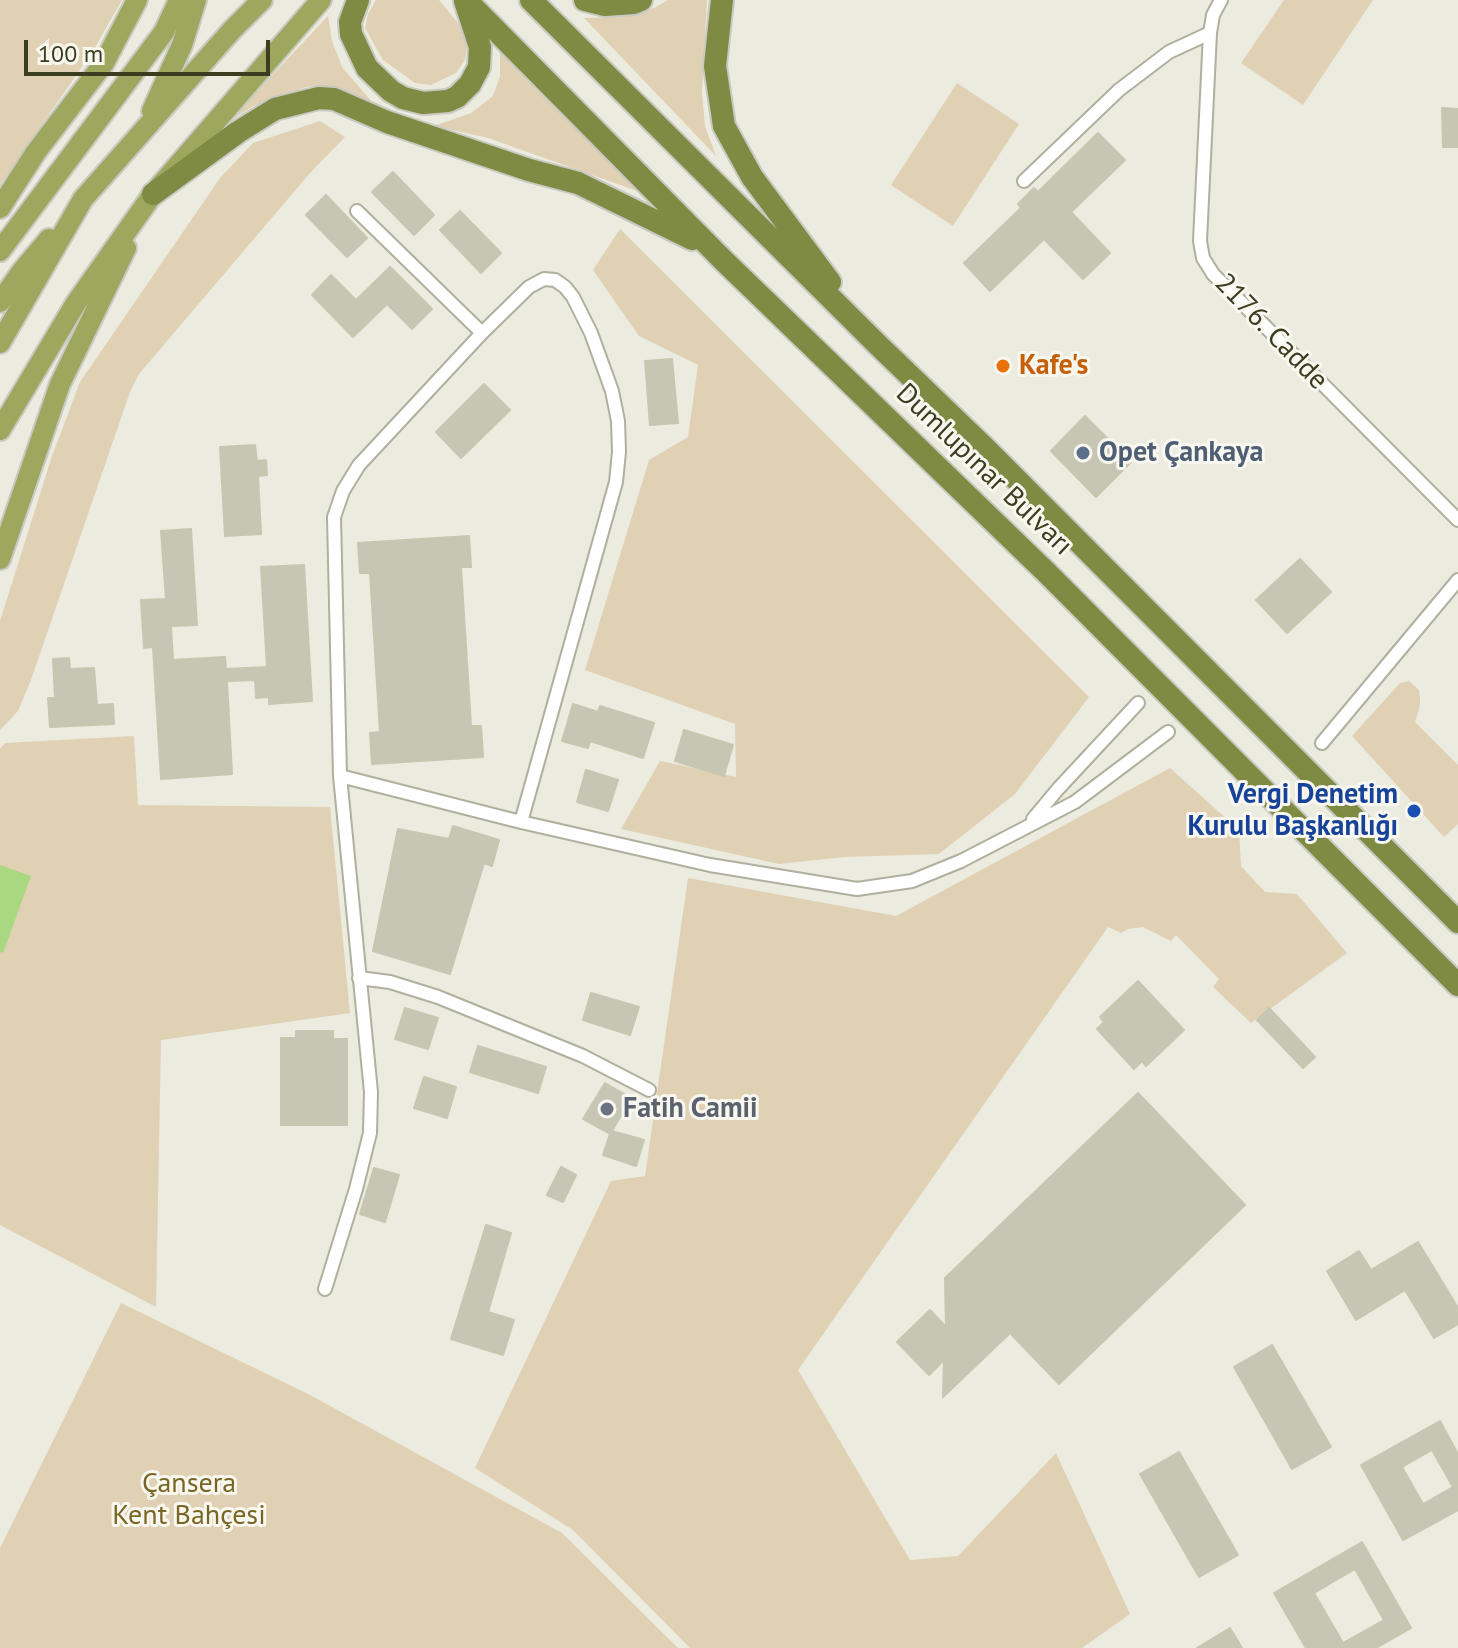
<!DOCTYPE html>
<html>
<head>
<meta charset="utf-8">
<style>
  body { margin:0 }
  #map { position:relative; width:1458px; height:1648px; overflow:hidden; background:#ecebdf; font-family:"PT Sans",sans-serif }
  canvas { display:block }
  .scale { position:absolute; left:24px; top:40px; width:246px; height:36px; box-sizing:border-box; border:4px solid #3a3e1e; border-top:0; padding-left:10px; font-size:24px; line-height:28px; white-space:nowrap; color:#3a3e1e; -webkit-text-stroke:6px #f8f7f0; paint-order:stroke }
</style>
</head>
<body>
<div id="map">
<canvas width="1458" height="1648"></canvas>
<div class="scale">100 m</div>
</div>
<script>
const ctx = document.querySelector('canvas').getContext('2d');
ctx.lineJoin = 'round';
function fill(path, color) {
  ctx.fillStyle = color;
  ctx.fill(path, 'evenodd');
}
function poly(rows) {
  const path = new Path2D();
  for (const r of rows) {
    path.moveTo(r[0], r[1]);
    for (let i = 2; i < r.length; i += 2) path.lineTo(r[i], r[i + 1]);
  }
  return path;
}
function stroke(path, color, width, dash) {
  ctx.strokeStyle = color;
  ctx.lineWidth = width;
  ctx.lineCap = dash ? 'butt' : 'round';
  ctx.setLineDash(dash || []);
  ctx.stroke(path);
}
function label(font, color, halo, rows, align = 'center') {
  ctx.font = font + ' "PT Sans",sans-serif';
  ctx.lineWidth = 6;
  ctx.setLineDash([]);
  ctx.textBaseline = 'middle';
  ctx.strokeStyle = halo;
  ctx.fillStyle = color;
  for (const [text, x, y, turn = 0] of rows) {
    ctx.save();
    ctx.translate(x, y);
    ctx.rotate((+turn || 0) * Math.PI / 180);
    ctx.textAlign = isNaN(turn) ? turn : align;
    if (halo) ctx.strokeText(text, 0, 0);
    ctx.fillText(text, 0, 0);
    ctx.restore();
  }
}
const green = poly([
  [0,0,122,0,93,51,0,185],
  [376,0,439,0,459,24,467,45,465,60,456,73,431,85,415,83,383,60,365,28,368,14],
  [668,0,707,0,702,93,705,126,716,156,584,18,613,17,637,13,654,8],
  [1284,0,1373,0,1303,105,1241,63],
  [328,16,332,41,342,67,372,102,346,90,325,86,306,87,252,107,228,122],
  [500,45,640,192,488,138,434,126,471,113,493,96,500,76],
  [957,83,1019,124,953,226,891,185],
  [320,121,345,137,310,173,139,374,130,392,31,680,18,711,0,730,0,621,52,456,80,382,220,178,253,143],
  [620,229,1089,697,1015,794,939,854,844,857,779,864,621,829,660,761,736,777,735,724,585,670,649,460,688,437,698,365,639,336,593,270],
  [1409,681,1419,690,1420,697,1420,706,1415,722,1458,765,1458,824,1444,837,1352,736,1400,683],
  [134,736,138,805,330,807,350,1013,161,1040,156,1307,0,1225,0,749,5,743],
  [1170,768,1239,830,1241,866,1265,892,1297,894,1347,953,1251,1023,1213,987,1219,979,1176,935,1171,941,1143,927,1128,929,1121,933,1108,927,798,1370,910,1560,958,1556,1056,1453,1130,1614,1082,1648,690,1648,573,1530,475,1468,611,1181,645,1176,688,878,896,916],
  [121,1303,310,1395,562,1533,678,1648,0,1648,0,1548]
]);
const water = poly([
  [0,865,31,876,3,953,0,952]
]);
const building = poly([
  [1442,108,1458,109,1458,147,1443,147,1442,108],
  [1098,133,1125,160,1071,212,1110,253,1083,279,1044,239,990,291,964,263,1021,208,1018,204,1034,188,1038,192,1098,133],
  [393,172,434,215,414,235,372,192,393,172],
  [326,195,367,238,347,257,306,215,326,195],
  [460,211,501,253,481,273,440,230,460,211],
  [390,267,432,309,412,329,387,304,353,337,312,295,331,275,356,300,390,267],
  [672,359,678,423,650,425,645,361,672,359],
  [484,384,510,410,461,458,436,432,484,384],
  [1085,416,1131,462,1096,497,1051,451,1085,416],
  [255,445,257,461,266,460,267,475,258,476,261,534,225,536,220,447,255,445],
  [191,529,197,625,171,626,173,660,225,657,226,669,267,667,261,567,304,565,312,701,269,704,269,697,256,698,255,680,227,681,232,774,161,779,153,647,144,648,141,600,166,599,161,531,191,529],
  [469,536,471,567,461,567,471,726,481,726,483,757,372,764,370,733,380,732,370,573,360,573,358,543,469,536],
  [1300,559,1331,592,1287,633,1256,600,1300,559],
  [69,658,70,669,94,668,97,705,113,704,114,724,50,727,48,698,55,698,53,659,69,658],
  [573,704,598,712,600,706,654,723,643,758,590,741,588,748,562,741,573,704],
  [684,730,733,745,724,776,675,761,684,730],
  [586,770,618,780,608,811,577,802,586,770],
  [453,826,499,840,492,866,484,863,450,974,373,951,398,829,449,839,453,826],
  [1138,981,1184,1030,1146,1066,1142,1061,1134,1069,1097,1029,1104,1022,1100,1017,1138,981],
  [591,993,639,1007,630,1035,583,1020,591,993],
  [405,1008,438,1018,428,1049,395,1039,405,1008],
  [1269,1008,1315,1057,1303,1068,1257,1020,1269,1008],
  [296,1031,333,1031,333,1039,347,1039,347,1125,281,1125,281,1038,296,1038,296,1031],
  [478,1046,546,1067,538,1093,470,1072,478,1046],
  [424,1077,456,1087,447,1118,414,1108,424,1077],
  [605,1083,631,1098,612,1131,644,1140,636,1166,603,1155,610,1134,583,1119,605,1083],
  [1138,1093,1245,1205,1059,1384,1010,1333,943,1397,944,1360,929,1375,897,1342,930,1310,946,1327,945,1278,1138,1093],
  [561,1167,576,1175,563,1202,547,1195,561,1167],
  [374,1168,399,1175,385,1222,360,1214,374,1168],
  [486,1225,511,1233,488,1312,514,1320,503,1355,451,1339,486,1225],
  [1418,1242,1458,1308,1458,1324,1434,1338,1405,1290,1356,1320,1327,1271,1359,1251,1371,1270,1418,1242],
  [1272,1345,1331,1447,1292,1469,1234,1367,1272,1345],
  [1440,1421,1458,1454,1458,1510,1403,1540,1361,1465,1440,1421],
  [1432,1450,1453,1487,1423,1504,1402,1467,1432,1450],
  [1179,1452,1238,1555,1199,1577,1140,1474,1179,1452],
  [1362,1542,1411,1628,1376,1648,1306,1648,1274,1593,1362,1542],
  [1355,1569,1384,1620,1343,1643,1314,1593,1355,1569],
  [1230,1628,1242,1648,1197,1648,1230,1628]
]);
const minor = poly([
  [1221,0,1213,15,1210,33,1200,241,1203,258,1213,274,1458,520],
  [1024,181,1119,90,1169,52,1210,33],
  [357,211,482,333],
  [1322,743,1458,580],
  [340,776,521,822,710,865,857,889,912,881,961,861,1075,802,1168,732],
  [1033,819,1058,789,1138,703],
  [359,978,390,982,438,997,583,1056,649,1090],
  [325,1289,356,1189,370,1133,371,1092,340,776,334,517,343,491,359,465,482,333,529,287,544,279,555,280,565,287,573,297,591,333,612,391,618,421,619,452,616,482,521,822]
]);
const primary = poly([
  [152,111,182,45,196,0],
  [0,208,36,152,104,63,137,0],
  [0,251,164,32,179,0],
  [0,302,22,271,49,239],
  [0,343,83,199,232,30,262,0],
  [0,430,76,303,153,194,321,0],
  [0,559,60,384,126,248]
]);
const trunk = poly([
  [358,0,350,22,351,34,367,68,391,91,403,98,423,103,448,101,457,97,470,84,479,67,480,47,465,1],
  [466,0,723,260,1046,572,1458,985],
  [531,0,876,343,985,448,1458,922],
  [585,0,605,5,634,3,641,0],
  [722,0,715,66,724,126,752,177,830,282],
  [153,194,238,132,275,109,319,98,334,99,387,122,529,170,578,183,692,239]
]);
const markers = [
  [1003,366,8,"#e8710a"],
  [1083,453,8,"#5c6f8a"],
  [1414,811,8,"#1a4fb4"],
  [607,1109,8,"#6b7280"]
];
const streetNames = [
  ["2176. Cadde",1271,332,46],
  ["Dumlupınar Bulvarı",984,470,44]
];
const foodNames = [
  ["Kafe's",1019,366]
];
const serviceNames = [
  ["Opet Çankaya",1099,453]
];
const transitNames = [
  ["Vergi Denetim",1398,795],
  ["Kurulu Başkanlığı",1398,827]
];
const worshipNames = [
  ["Fatih Camii",623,1109]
];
const parkNames = [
  ["Çansera",189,1484],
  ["Kent Bahçesi",189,1516]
];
fill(green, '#e0d1b5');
fill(water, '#a8d880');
fill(building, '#c7c6b4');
stroke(building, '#c6c6b1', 2);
stroke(minor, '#afb09d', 16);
stroke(primary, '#c8c9c0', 24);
stroke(trunk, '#c8c9c0', 26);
stroke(minor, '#fff', 12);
stroke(primary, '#9da75e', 20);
stroke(trunk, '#7f8a42', 22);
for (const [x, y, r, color] of markers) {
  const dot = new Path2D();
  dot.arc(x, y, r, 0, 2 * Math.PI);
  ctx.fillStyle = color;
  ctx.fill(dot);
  stroke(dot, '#f8f7f0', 3);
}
label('28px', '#3a3e1e', '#f8f7f0', streetNames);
label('bold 28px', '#c56008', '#f8f7f0', foodNames, 'left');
label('bold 28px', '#4e5e75', '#f8f7f0', serviceNames, 'left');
label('bold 28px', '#164399', '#f8f7f0', transitNames, 'right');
label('bold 28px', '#5b616d', '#f8f7f0', worshipNames, 'left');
label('28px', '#7a6623', '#f8f7f0', parkNames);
</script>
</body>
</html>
